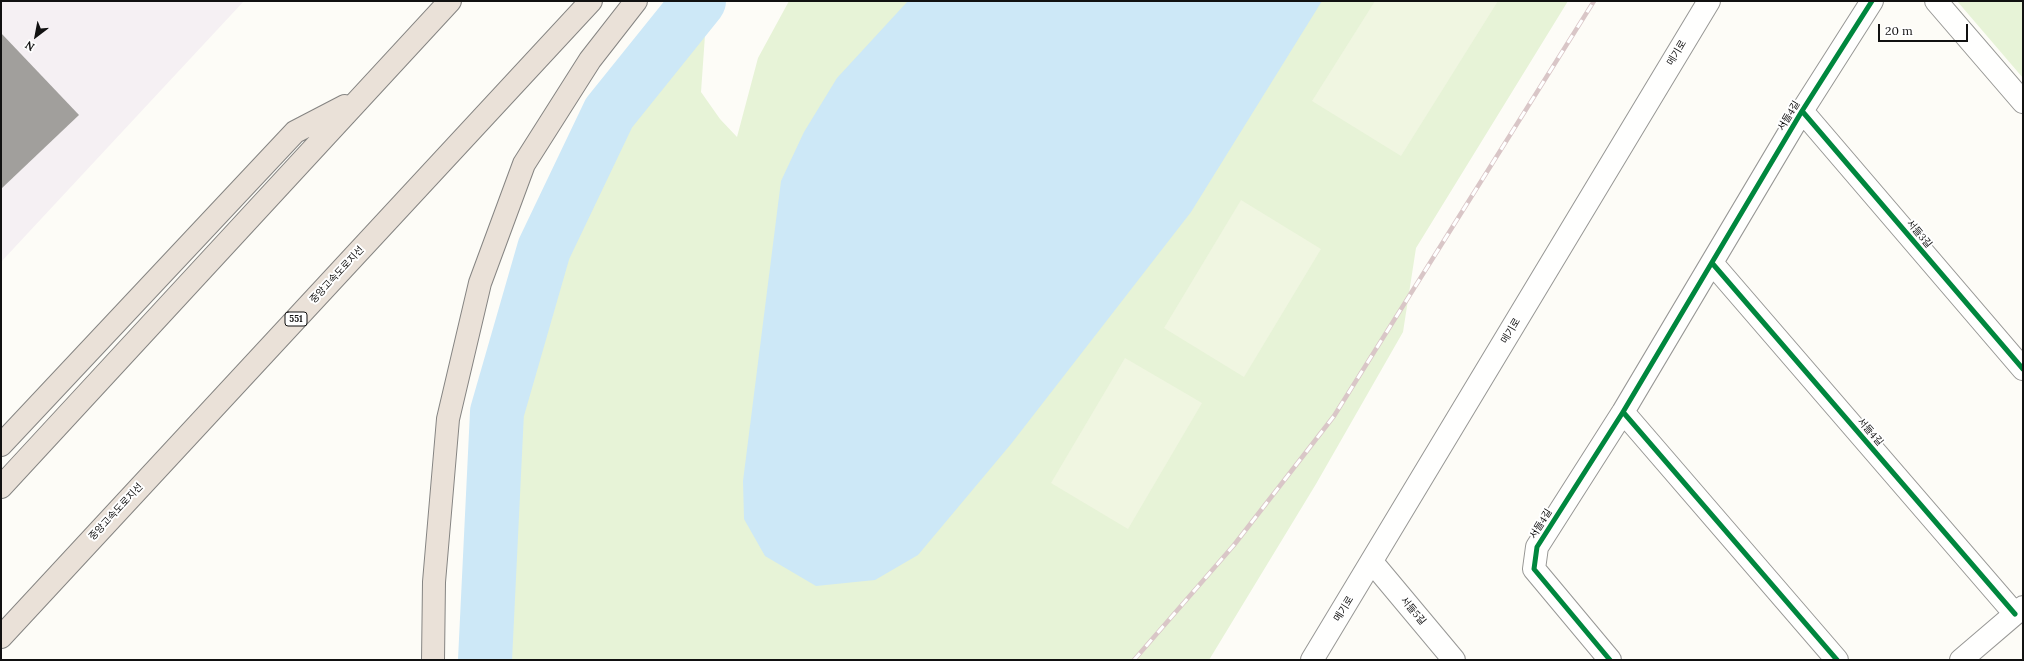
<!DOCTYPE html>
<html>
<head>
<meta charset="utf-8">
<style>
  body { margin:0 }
  #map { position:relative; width:2024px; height:661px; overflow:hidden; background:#fdfcf7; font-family:Lora,serif }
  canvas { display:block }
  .frame { position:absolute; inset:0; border:2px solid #111; pointer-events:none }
  .north { position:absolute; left:16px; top:16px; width:40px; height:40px; -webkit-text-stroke:3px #fff; paint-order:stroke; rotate:212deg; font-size:11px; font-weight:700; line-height:16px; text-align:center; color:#111 }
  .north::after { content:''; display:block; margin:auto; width:14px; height:18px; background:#111; clip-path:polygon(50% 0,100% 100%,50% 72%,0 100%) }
  .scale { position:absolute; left:1878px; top:24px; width:90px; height:18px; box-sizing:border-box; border:2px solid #111; border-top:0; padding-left:5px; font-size:12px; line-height:14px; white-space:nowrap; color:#111; -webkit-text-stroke:3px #fff; paint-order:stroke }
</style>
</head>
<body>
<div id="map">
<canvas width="2024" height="661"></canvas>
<div class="frame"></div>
<div class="north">N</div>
<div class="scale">20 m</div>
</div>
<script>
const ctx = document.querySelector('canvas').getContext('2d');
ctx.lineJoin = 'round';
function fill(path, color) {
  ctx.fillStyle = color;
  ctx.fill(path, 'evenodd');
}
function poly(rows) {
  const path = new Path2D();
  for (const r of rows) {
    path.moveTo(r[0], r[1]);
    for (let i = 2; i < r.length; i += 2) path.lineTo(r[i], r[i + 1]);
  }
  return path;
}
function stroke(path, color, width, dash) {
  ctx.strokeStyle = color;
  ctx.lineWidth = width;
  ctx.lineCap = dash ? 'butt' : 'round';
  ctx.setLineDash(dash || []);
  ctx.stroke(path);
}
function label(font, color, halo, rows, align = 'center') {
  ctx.font = font + ' Lora,"Noto Sans KR",serif';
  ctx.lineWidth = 4;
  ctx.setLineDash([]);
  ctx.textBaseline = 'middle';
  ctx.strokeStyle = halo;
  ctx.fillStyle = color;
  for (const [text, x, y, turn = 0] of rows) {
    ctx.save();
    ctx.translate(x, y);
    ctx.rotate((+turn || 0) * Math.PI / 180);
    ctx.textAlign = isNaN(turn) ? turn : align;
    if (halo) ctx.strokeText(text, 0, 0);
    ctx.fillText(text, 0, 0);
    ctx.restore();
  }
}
const industrial = poly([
  [1,1,244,1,1,262]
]);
const green = poly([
  [789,1,1568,1,1416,248,1403,332,1316,484,1209,660,502,660,520,441,521,382,550,303,568,238,615,133,635,106,706,21,701,92,720,119,737,137,758,58],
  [1957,1,2023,1,2023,78]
]);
const pitch = poly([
  [1375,1,1498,1,1401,156,1312,101],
  [1241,200,1321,249,1244,377,1164,328],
  [1125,358,1202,403,1128,529,1051,483]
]);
const water = poly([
  [908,1,1322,1,1191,212,1011,444,918,555,875,580,816,586,765,556,744,519,743,481,781,181,804,132,837,78]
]);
const river = poly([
  [485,660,497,412,544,249,609,113,699,1]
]);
const building = poly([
  [1,33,79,115,1,189]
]);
const minor = poly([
  [1936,1,2023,102],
  [1802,111,2023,369],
  [1712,263,2015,614],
  [1623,412,1837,660],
  [1372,562,1454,660],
  [1610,660,1534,569,1537,547,1623,412,1802,111,1872,1],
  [1961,660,2023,607]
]);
const tertiary = poly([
  [1312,660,1709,1]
]);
const motorway = poly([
  [1,445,295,132,345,106],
  [1,487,450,1],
  [1,637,591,1],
  [433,660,434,582,448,419,480,283,524,164,590,60,636,1]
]);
const rail = poly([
  [1134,660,1234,545,1334,416,1594,1]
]);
const cycleway = poly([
  [1802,111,2023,369],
  [1712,263,2015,614],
  [1623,412,1837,660],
  [1610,660,1534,569,1537,547,1623,412,1802,111,1872,1]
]);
const shields = [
  [296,319,22]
];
const shieldNames = [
  ["551",296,319]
];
const streetNames = [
  ["메기로",1677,53,-59],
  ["서들4길",1789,116,-59],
  ["서들3길",1919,234,50],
  ["중앙고속도로지선",337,275,-47],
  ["메기로",1511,331,-59],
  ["서들4길",1870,432,49],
  ["중앙고속도로지선",116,512,-47],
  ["서들4길",1541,524,-58],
  ["메기로",1344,609,-58],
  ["서들5길",1413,611,50]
];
fill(industrial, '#f5f0f3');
fill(green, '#e7f3d7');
fill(pitch, '#f0f6e1');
fill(water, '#cde8f7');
stroke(river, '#cde8f7', 54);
fill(building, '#a19f9c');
stroke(minor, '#979795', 24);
stroke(tertiary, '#979795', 24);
stroke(motorway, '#858482', 24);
stroke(minor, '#fffffe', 22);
stroke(tertiary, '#fffffe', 22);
stroke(motorway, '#eae1d8', 22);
stroke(rail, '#d9c6c7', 4.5);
stroke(rail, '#fff', 3, [9]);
stroke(cycleway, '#00873e', 5);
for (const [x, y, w] of shields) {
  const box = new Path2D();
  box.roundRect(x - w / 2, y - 7, w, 14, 3);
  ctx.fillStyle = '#fff';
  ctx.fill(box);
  stroke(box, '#111', 1);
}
label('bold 9px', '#111', null, shieldNames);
label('10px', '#111', '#fff', streetNames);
</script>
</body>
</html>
